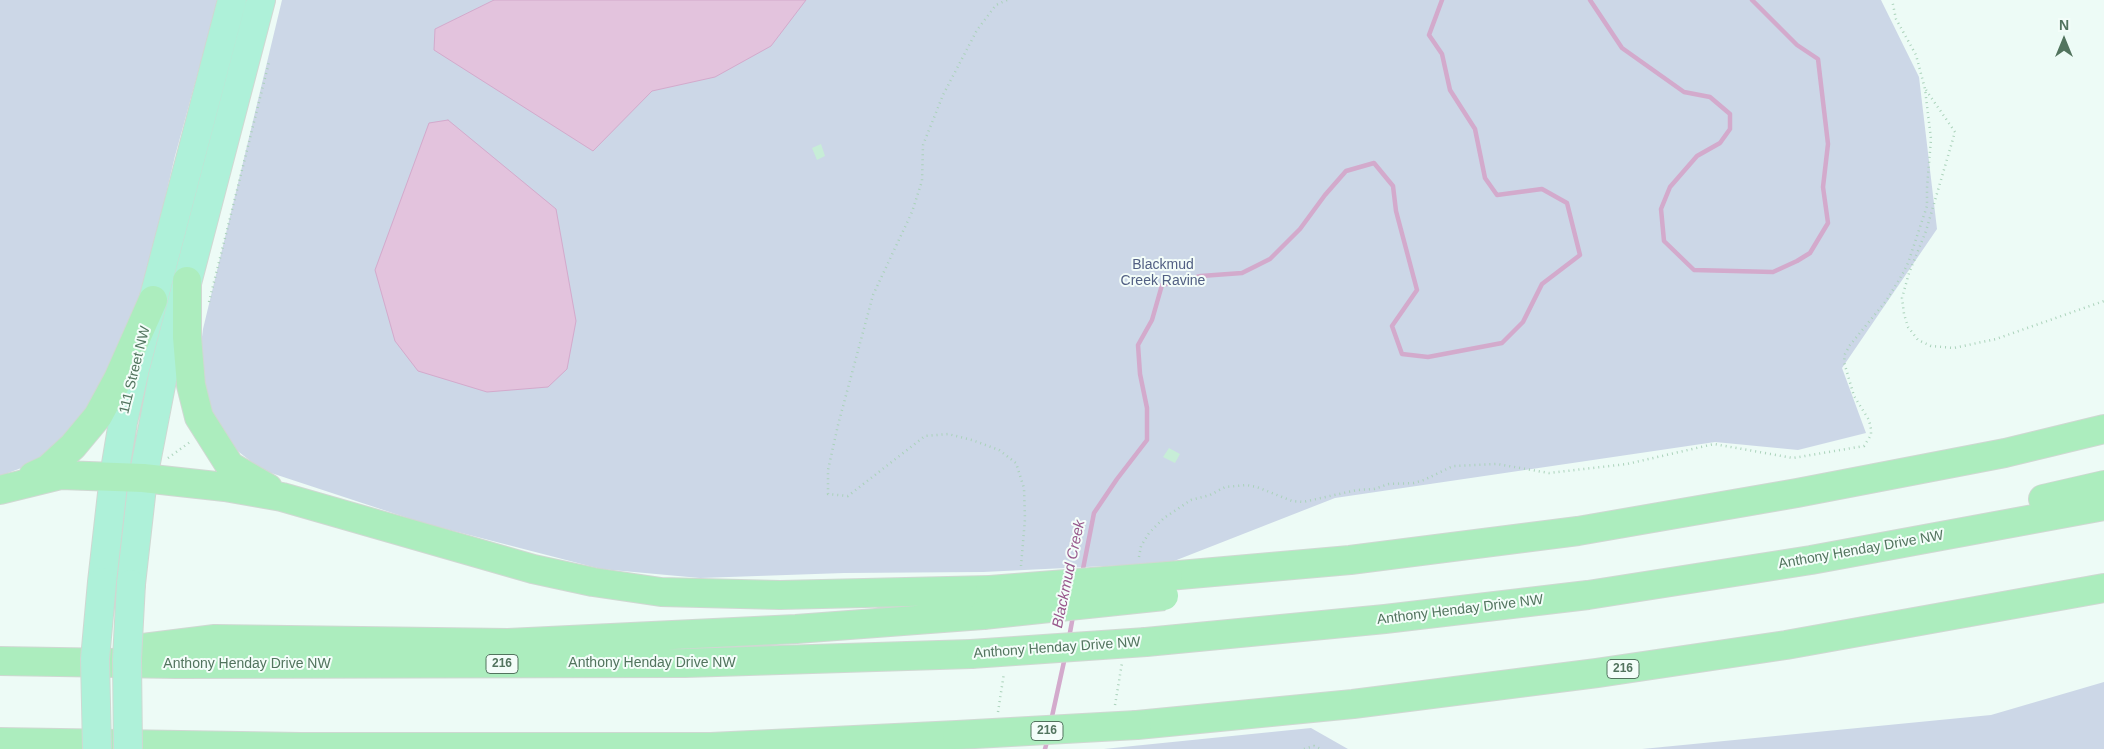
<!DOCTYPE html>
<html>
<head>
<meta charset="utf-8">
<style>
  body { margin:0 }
  #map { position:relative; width:2104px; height:749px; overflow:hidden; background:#edfbf6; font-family:Helvetica,sans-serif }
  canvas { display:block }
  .north { position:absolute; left:2039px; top:15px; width:50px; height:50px; -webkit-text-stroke:4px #f3fdf9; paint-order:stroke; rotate:0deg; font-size:14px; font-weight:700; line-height:20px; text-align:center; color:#52745e }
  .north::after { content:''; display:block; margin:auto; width:18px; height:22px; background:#52745e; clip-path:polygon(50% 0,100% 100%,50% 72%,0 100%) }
</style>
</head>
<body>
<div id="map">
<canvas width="2104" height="749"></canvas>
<div class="north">N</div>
</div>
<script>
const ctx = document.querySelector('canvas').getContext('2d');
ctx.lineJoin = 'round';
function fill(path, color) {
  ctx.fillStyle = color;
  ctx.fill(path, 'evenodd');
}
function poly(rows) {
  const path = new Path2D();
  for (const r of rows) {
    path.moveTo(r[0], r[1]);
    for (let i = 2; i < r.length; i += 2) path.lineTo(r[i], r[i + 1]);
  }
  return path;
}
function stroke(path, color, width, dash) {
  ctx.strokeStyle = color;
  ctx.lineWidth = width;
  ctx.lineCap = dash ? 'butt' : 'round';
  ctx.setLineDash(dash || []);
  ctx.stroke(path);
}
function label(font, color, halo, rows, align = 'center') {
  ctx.font = font + ' Helvetica,sans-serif';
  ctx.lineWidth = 4;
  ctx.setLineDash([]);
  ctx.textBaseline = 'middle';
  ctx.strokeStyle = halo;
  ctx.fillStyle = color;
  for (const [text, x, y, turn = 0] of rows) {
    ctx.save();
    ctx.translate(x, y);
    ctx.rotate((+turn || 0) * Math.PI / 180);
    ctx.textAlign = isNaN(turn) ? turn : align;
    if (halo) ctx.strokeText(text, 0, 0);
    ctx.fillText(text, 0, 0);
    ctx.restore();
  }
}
const green = poly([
  [0,0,218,0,175,156,142,296,90,413,40,461,0,476],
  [282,0,1881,0,1919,77,1937,229,1842,368,1866,433,1798,450,1715,442,1335,498,1169,563,983,572,844,573,700,578,601,569,423,523,262,470,235,449,211,415,204,396,200,352,203,329],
  [2104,682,2104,749,1642,749,1991,715],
  [1311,728,1348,749,1104,749,1123,747]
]);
const water = poly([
  [494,0,806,0,771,46,715,77,652,91,593,151,434,50,435,29,494,0],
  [448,120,556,209,576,321,567,369,548,387,487,392,418,371,395,341,375,270,429,123,448,120]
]);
const stream = poly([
  [1590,0,1622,48,1684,92,1710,97,1730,114,1730,129,1720,143,1697,156,1670,187,1661,209,1664,241,1694,270,1773,272,1797,261,1810,253,1828,223,1823,187,1828,144,1818,59,1797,45,1752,0],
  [1082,574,1094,513,1117,479,1147,440,1147,408,1140,374,1138,345,1152,320,1162,285,1201,276,1242,273,1270,259,1300,229,1325,195,1346,171,1374,163,1393,186,1396,211,1417,290,1392,326,1402,354,1428,357,1502,343,1523,322,1542,284,1580,255,1567,203,1542,189,1497,195,1485,178,1475,129,1450,90,1442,54,1429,35,1442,0],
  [1069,638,1073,616],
  [1051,721,1065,657],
  [1045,749,1048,738]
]);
const building = poly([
  [821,144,825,156,817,160,812,148],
  [1169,448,1180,454,1175,463,1163,457]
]);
const path = poly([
  [1007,0,996,5,977,30,943,95,923,145,922,181,912,212,873,295,838,425,828,470,828,494,848,496,925,436,948,434,972,440,999,450,1016,463,1024,488,1025,519,1021,566],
  [1926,90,1955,132,1926,231,1909,273,1902,298,1904,314,1908,327,1918,340,1931,346,1954,348,1996,339,2104,301],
  [209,302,269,62],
  [168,458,190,442],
  [1139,557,1141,546,1149,533,1164,518,1191,500,1210,495,1225,487,1246,485,1257,487,1292,501,1303,502,1357,490,1374,489,1389,484,1414,483,1424,480,1453,466,1497,464,1549,473,1627,464,1714,444,1793,458,1864,446,1871,435,1871,429,1869,420,1854,396,1844,362,1845,354,1850,345,1886,301,1902,275,1908,263,1927,206,1927,188,1931,139,1925,89,1916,55,1896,19,1892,0],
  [1115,705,1122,663],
  [998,712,1004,673],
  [1304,749,1314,746,1321,749]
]);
const major = poly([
  [102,582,114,476,123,422,135,369,232,0],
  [131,584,143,478,163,375,261,0]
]);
const highway = poly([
  [187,281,187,337,191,385,199,417,230,466,268,488],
  [33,476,48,469,73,446,98,416,118,379,153,300],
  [0,490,61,475,143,478,225,487,282,497,533,569,593,582,661,592,780,595,990,590],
  [2043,499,2104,485],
  [1168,576,1350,560,1578,531,1797,493,2005,453,2104,429],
  [1146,642,1385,619,1588,595,1811,560,2104,506],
  [135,649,215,639,508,643,796,629,983,615],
  [0,661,176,664,685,663,971,654],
  [1137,725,1353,704,1597,673,1786,645,2104,588],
  [0,742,301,747,711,747,957,735]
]);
const majorBridge = poly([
  [97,749,95,659,102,582],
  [128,749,127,659,131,584]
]);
const highwayBridge = poly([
  [990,590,1168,576],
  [983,615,1164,596],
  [971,654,1146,642],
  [957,735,1137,725]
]);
const shields = [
  [502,664,32],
  [1623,669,32],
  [1047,731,32]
];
const shieldNames = [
  ["216",502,664],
  ["216",1623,669],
  ["216",1047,731]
];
const parkNames = [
  ["Blackmud",1163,265],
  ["Creek Ravine",1163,281]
];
const streetNames = [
  ["111 Street NW",135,370,-76],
  ["Anthony Henday Drive NW",1861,550,-10],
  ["Anthony Henday Drive NW",1460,610,-7],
  ["Anthony Henday Drive NW",1057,648,-4],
  ["Anthony Henday Drive NW",652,663],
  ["Anthony Henday Drive NW",247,664]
];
const waterNames = [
  ["Blackmud Creek",1069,574,-78]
];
fill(green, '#ccd7e7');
fill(water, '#e3c3dd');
stroke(water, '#d3aacc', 1);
stroke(stream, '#d3aacc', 4.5);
fill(building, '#c7edd7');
stroke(major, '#cfd8d2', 30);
stroke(highway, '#cfd8d2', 30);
stroke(path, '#aad2ba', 2.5, [1, 4]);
stroke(major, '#aef1d9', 28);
stroke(highway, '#acedbe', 28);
stroke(majorBridge, '#cfd8d2', 30, []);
stroke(highwayBridge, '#cfd8d2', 30, []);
stroke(majorBridge, '#aef1d9', 28);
stroke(highwayBridge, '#acedbe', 28);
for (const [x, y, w] of shields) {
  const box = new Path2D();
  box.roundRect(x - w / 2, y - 9.5, w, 19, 4);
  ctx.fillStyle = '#f3fdf9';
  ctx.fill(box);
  stroke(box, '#52745e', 1);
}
label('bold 12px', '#52745e', null, shieldNames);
label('14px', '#515f83', '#f3fdf9', parkNames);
label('14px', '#52745e', '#f3fdf9', streetNames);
label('italic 15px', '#98588c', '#f3fdf9', waterNames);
</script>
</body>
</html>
